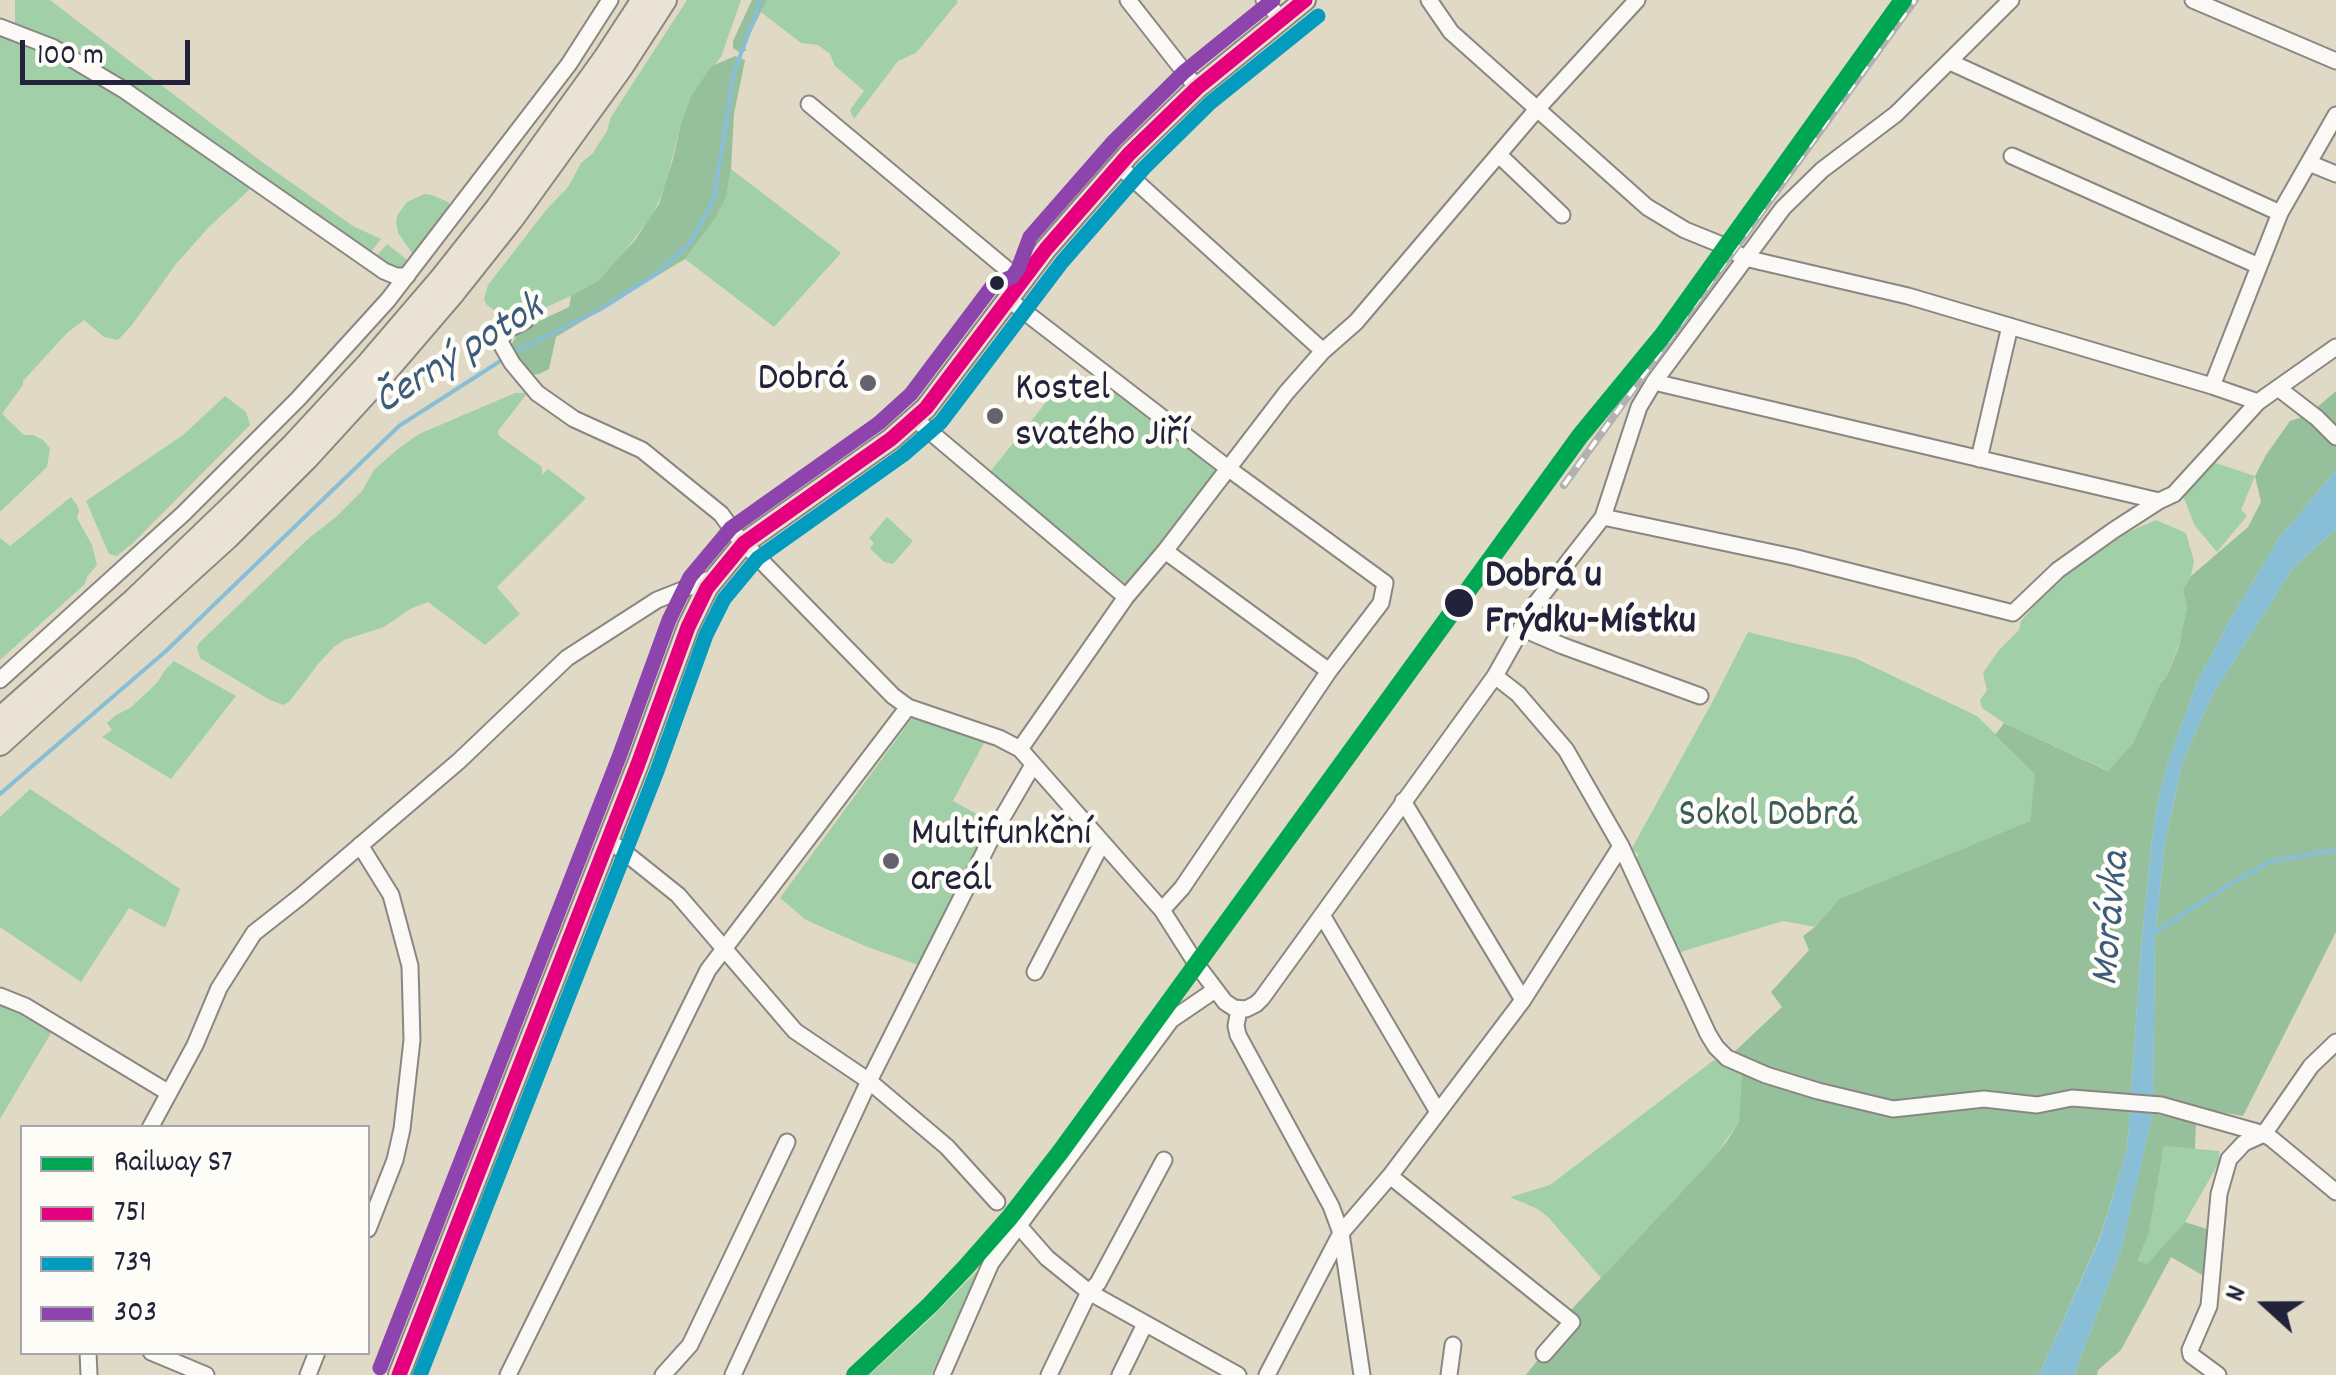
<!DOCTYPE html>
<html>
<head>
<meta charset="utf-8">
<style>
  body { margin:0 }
  #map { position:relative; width:2336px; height:1375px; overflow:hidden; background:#e0d9c6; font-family:Dekko,sans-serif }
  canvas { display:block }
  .legend { position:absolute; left:20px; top:1125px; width:350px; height:230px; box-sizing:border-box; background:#fdfcf7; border:2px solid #a5a5ac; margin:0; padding:12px 18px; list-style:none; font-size:30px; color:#22223b }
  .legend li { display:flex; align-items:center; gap:20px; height:50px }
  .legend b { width:50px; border:2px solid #a5a5ac }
  .north { position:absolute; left:2216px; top:1255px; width:100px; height:100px; -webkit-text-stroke:8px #fdfcf7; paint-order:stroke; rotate:291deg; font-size:28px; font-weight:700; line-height:40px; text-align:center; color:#22223b }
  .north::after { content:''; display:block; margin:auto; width:35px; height:45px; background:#22223b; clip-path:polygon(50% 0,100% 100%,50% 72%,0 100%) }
  .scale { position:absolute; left:20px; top:40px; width:170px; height:45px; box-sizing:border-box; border:5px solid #22223b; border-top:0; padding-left:12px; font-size:30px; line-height:35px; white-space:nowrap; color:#22223b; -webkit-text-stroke:8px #fdfcf7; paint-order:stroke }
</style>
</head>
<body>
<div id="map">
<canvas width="2336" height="1375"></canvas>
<ul class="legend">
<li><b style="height:12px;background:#00a651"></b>Railway S7</li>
<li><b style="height:12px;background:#e5007d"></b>751</li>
<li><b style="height:12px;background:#039cbf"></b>739</li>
<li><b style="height:12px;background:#8e44ad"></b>303</li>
</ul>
<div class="north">N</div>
<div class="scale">100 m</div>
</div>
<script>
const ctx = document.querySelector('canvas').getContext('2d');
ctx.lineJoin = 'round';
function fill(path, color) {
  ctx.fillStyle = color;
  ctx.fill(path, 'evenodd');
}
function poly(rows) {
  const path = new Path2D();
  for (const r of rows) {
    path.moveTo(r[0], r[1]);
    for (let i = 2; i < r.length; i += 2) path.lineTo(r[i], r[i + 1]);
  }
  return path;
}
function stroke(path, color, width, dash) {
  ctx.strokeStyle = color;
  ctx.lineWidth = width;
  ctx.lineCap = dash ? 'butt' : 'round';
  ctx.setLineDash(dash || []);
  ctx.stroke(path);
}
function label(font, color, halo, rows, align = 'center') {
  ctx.font = font + ' Dekko,sans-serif';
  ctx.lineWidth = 9;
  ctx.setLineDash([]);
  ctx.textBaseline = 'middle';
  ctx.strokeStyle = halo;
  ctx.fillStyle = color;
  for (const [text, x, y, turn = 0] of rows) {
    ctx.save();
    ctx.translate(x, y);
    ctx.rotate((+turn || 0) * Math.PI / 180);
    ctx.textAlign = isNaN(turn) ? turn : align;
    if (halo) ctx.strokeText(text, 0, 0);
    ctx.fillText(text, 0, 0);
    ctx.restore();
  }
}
const green = poly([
  [15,0,50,0,262,162,353,226,381,239,370,253,15,27],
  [687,0,741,0,721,57,691,96,681,123,665,187,653,214,619,259,599,280,571,296,542,309,512,320,505,319,486,304,484,299,488,285,547,209,568,187,581,163,593,153,607,131,611,117],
  [767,0,956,0,958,2,916,53,898,61,854,119,850,110,864,91,835,66,830,54,818,45,801,43,761,12],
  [0,32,16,36,69,64,145,111,249,183,249,190,209,227,176,264,132,325,118,340,104,337,84,320,68,332,23,381,23,385,2,414,24,435,33,435,43,440,50,448,47,467,0,512],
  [731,169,841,253,774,327,685,259,716,217,726,196],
  [425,194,432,195,448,202,453,211,406,270,396,271,375,258,387,244,407,260,413,254,398,233,396,221,398,214,407,202],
  [1109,383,1217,469,1218,476,1199,502,1126,584,989,473,1052,395,1056,398,1063,391,1065,393,1068,389,1088,403],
  [515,393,525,393,526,395,498,431,499,436,542,467,542,475,548,469,586,498,497,587,520,614,485,645,428,602,410,609,384,627,344,640,335,646,319,663,289,702,283,705,270,700,200,658,197,647,200,642,308,539,337,516,362,491,374,470,398,449,419,434],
  [225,396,246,412,250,425,133,543,117,556,109,554,86,501,183,435],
  [2213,462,2255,476,2241,510,2247,516,2217,552,2195,526,2183,496],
  [71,497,77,505,79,511,77,518,92,545,97,565,87,577,85,584,0,660,0,538,10,546],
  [887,517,913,541,893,564,884,562,870,548,874,543,869,538],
  [2156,520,2186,533,2194,561,2191,576,2183,589,2187,609,2185,628,2167,676,2160,684,2133,743,2109,771,2004,723,1982,708,1980,700,1987,690,1983,674,1985,670,1999,650,2019,630,2021,621,2040,599,2064,577,2128,532],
  [1748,632,1855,658,1977,716,2036,774,2030,821,1839,899,1815,927,1783,921,1677,953,1633,865,1639,854,1631,850,1715,697],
  [174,661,236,696,171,779,102,737,112,730,107,723,116,715,130,708,157,683,165,670],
  [912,718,986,739,953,801,995,824,921,966,865,946,806,920,780,898],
  [30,789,180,889,166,926,163,927,129,908,81,982,0,927,0,817],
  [0,1004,34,1014,54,1028,0,1119],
  [1714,1060,1742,1073,1739,1121,1712,1161,1601,1278,1548,1217,1538,1209,1510,1197,1550,1185],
  [2164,1146,2219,1151,2220,1161,2185,1222,2147,1265,2138,1262,2149,1233],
  [977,1271,979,1274,931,1375,869,1375,930,1319]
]);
const forest = poly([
  [752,0,767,0,750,34,745,45,746,51,739,52,733,48,733,41],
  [735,56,745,60,734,114,731,169,726,197,716,217,685,259,556,337,549,369,539,374,529,375,510,347,520,330,569,307,571,296,599,280,635,240,659,204,673,159,681,123,691,96,712,66],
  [2336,391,2336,470,2279,538,2230,620,2199,678,2170,756,2159,796,2152,840,2142,936,2127,1150,2100,1237,2039,1375,1526,1375,1566,1323,1569,1312,1711,1161,1727,1141,1739,1121,1742,1073,1730,1056,1782,1007,1771,992,1809,950,1803,936,1815,927,1839,899,2030,821,2035,774,1995,735,2004,723,2108,771,2133,743,2160,684,2167,676,2179,646,2187,609,2183,589,2191,576,2248,527,2261,502,2255,476,2266,455,2290,421,2308,415],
  [2336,529,2336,932,2243,1116,2158,1101,2153,1095,2155,937,2165,842,2183,760,2213,694,2293,568],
  [2153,1113,2196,1123,2195,1149,2164,1146,2149,1233,2138,1261,2147,1264,2185,1222,2213,1231,2209,1279,2171,1257,2121,1350,2098,1370,2097,1375,2074,1375,2120,1253]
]);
const water = poly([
  [2336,470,2336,529,2293,568,2213,694,2183,760,2165,842,2155,937,2153,1113,2137,1182,2120,1253,2074,1375,2039,1375,2100,1238,2127,1150,2142,936,2152,840,2159,796,2170,756,2199,678,2230,620,2279,538]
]);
const stream = poly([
  [513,353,601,309,656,274,690,243,714,199,734,72,761,0],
  [0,794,166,651,399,426,505,358],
  [2152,934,2237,880,2272,861,2336,850]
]);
const minor = poly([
  [1128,0,1197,88],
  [1264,0,1281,19],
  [1429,0,1451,32,1647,207,1685,230,1722,245,1745,258,1908,296,2212,386,2258,402],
  [2193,0,2336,61],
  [0,27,52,47,124,90,384,271,396,276,407,276],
  [1950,62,2280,213],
  [809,104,1021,281],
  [1499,155,1562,215],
  [2012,156,2259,266],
  [2309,163,2336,174],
  [1119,166,1323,351],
  [1008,299,1229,469,1385,583,1381,603,1329,671,1182,888,1162,910],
  [525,321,505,331,500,342,512,363,537,393,574,419,642,450,721,514,737,536,893,696,908,707,999,738,1020,749,1162,910,1197,965,1225,1002,1234,1008,1246,1009,1256,1004,1262,998,1495,676,1536,603,1603,517,1639,407,1654,382,1783,208,1822,170,1896,114,2011,0],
  [1654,382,2159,501],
  [2212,386,2280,213,2336,115],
  [2278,388,2317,418,2336,437],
  [915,419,1126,597],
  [1979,459,2010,326],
  [1603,517,1793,557,2013,613,2058,570,2114,530,2159,501,2174,494,2258,402,2336,347],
  [1165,551,1329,671],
  [1521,628,1563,646,1700,696],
  [1495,676,1518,694,1566,750,1621,846,1708,1034,1716,1047,1727,1058,1766,1075,1818,1091,1893,1109,1984,1099,2037,1105,2072,1098,2161,1105,2264,1134,2272,1139,2336,1192],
  [0,680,183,514,298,399,388,300,569,64,610,0],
  [1020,749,1126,597,1165,551,1286,393,1323,351,1356,322,1538,108,1637,0],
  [1403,801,1523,1000],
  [606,842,618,847,678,895,795,1031,869,1081,947,1147,997,1202],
  [360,845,391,895,410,966,412,1040,402,1129,395,1160,368,1229],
  [1322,915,1438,1112],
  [1035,972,1102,843],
  [0,996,25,1006,169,1093],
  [1239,1009,1236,1026,1238,1035,1331,1206,1341,1233,1362,1375],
  [150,1128,195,1045,219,988,254,933,301,896,459,761,567,658,657,600,715,577],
  [1390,1176,1572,1322,1544,1354],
  [1019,1226,1047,1258,1089,1292,1238,1375],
  [88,1352,89,1375],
  [151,1352,206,1375],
  [308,1375,317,1352],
  [508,1375,708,970,908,707],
  [663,1375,690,1345,787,1142],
  [733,1375,869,1081,998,825,1033,765],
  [942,1375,991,1263,1171,1020,1215,990],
  [1049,1375,1089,1292,1098,1283,1164,1160],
  [1120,1375,1145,1324],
  [1267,1375,1341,1233,1390,1176,1523,1000,1621,846],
  [1449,1375,1453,1345],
  [2218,1375,2191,1355,2190,1350,2209,1306,2219,1194,2229,1159,2244,1143,2264,1134,2311,1066,2336,1042]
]);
const major = poly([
  [399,1375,638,764,688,627,707,588,744,543,891,439,926,408,1046,249,1129,154,1197,88,1305,0]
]);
const highway = poly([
  [0,719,134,600,237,501,293,445,368,364,440,280,497,208,605,58,643,0],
  [0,744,228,537,307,458,382,376,454,292,512,219,621,68,665,0]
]);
const rail = poly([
  [1564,485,1915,0]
]);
const bus1 = poly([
  [399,1375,638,764,688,627,707,588,744,543,891,439,926,408,1046,249,1129,154,1197,88,1305,0]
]);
const bus2 = poly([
  [420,1375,657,771,706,635,724,599,758,558,903,455,941,422,1062,262,1144,168,1210,103,1318,16]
]);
const bus3 = poly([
  [380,1368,619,757,669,620,690,577,731,528,879,423,911,394,993,285,1012,277,1018,269,1030,237,1114,141,1184,72,1273,0]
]);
const rail1 = poly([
  [855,1375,930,1305,966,1267,1010,1217,1061,1151,1580,436,1663,335,1903,0]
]);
const markers = [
  [997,283,9,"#22223b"],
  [868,383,10,"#64626c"],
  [995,416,10,"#64626c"],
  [1459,603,16,"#22223b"],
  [891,861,10,"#64626c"]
];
const poiNames = [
  ["Dobrá",848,383,"right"],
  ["Kostel",1015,393],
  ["svatého Jiří",1015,439],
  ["Multifunkční",911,838],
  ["areál",911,884]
];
const stopNames = [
  ["Dobrá u",1485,580],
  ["Frýdku-Místku",1485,626]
];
const parkNames = [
  ["Sokol Dobrá",1768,819]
];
const waterNames = [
  ["Černý potok",461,358,-32],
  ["Morávka",2115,919,-85]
];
fill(green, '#a1d0a8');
fill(forest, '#96c09c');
fill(water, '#88bed6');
stroke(stream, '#88bed6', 4);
stroke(minor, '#8a8681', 19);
stroke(major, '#8a8681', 24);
stroke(highway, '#8a8681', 26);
stroke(minor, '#faf9f6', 15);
stroke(major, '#eae2d5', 20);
stroke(highway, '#eae2d5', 22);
stroke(rail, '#b2b1b2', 8);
stroke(rail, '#fdfcf7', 4, [11]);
stroke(bus1, '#e5007d', 15);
stroke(bus2, '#039cbf', 15);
stroke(bus3, '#8e44ad', 15);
stroke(rail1, '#00a651', 18);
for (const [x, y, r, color] of markers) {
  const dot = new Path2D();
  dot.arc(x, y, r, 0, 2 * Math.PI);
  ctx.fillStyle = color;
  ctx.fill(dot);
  stroke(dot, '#fdfcf7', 4);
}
label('40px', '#22223b', '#fdfcf7', poiNames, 'left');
label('bold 40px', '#22223b', '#fdfcf7', stopNames, 'left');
label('40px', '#3d5c58', '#fdfcf7', parkNames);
label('italic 42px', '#3c5c7c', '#fdfcf7', waterNames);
</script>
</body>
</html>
